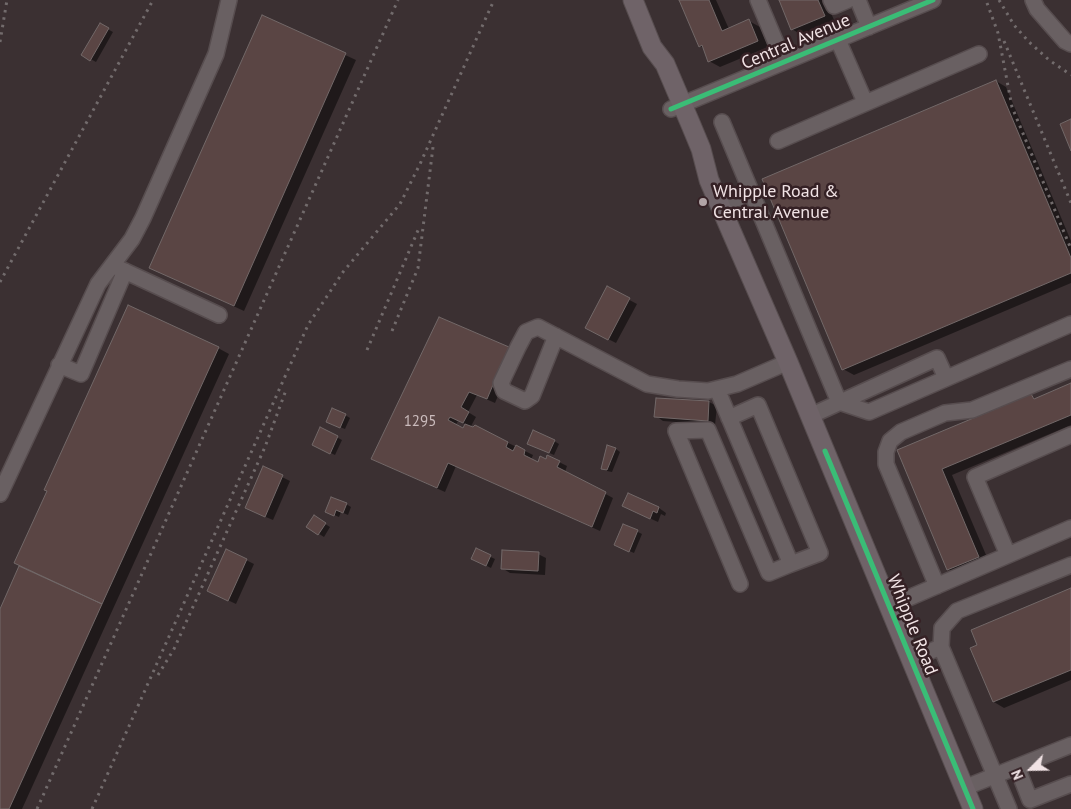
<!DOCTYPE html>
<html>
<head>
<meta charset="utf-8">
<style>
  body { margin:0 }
  #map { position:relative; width:1071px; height:809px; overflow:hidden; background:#3b3032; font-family:"PT Sans",sans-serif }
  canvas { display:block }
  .north { position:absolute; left:1006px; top:744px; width:50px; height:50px; -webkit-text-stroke:4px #352125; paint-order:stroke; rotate:247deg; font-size:14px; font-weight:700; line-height:20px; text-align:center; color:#f1e3e5 }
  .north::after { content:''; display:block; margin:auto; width:18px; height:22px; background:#f1e3e5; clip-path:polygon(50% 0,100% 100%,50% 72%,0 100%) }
</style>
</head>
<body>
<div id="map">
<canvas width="1071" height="809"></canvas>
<div class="north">N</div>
</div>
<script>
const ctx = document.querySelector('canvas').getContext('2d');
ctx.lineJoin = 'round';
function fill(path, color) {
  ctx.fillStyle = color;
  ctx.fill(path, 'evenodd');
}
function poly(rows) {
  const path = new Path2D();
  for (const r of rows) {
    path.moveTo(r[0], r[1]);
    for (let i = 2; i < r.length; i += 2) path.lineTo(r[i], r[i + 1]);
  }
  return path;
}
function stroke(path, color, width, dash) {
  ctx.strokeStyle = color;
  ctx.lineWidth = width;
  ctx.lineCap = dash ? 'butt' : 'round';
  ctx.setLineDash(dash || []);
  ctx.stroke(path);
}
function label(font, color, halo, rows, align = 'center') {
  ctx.font = font + ' "PT Sans",sans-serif';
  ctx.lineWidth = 5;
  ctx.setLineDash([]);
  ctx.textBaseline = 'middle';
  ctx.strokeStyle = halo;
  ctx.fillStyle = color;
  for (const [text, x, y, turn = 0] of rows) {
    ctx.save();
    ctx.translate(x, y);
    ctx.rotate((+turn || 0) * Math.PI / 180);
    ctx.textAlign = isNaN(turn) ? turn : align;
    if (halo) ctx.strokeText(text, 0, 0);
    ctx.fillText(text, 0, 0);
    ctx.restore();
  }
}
const shadow = poly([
  [680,0,716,0,729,29,749,21,760,27,768,47,720,67,709,61,704,48,700,46],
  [780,0,825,0,835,22,803,36,792,29],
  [263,17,356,60,244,311,151,268],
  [100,25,113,32,96,62,83,55],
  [996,81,1006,87,1071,241,1071,283,854,375,843,369],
  [607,288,637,304,616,343,594,332],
  [439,319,516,353,495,403,477,395,468,412,476,417,470,428,475,427,525,451,533,455,531,460,538,464,547,460,559,462,567,466,565,472,613,498,600,531,456,466,445,492,380,463],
  [458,421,466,424,463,430,455,426],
  [218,348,229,354,22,809,0,809,0,612,21,566],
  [1071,385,1071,425,952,475,989,562,958,575,948,569,898,451,1031,396,1037,399],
  [657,399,709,402,717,406,715,425,663,421,656,416],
  [345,415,350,418,345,429,332,424],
  [321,429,342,440,335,455,318,447],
  [554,441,559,444,554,455,534,446],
  [616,449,620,452,612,472,607,471,602,468],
  [264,468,290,481,273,520,254,512],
  [346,504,351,507,348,515,341,512,339,517,327,512],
  [659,508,666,513,665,516,661,514,658,522,631,510],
  [314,517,330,527,324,537,308,527],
  [624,525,642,534,634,553,620,547],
  [476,550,495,559,491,568,477,561],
  [538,554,546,558,545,575,510,573,502,568],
  [246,560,254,564,236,604,217,595],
  [1071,590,1071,680,1004,708,994,702]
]);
const building = poly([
  [679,0,709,0,722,31,749,19,758,41,708,62,702,45,699,47,679,0],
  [779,0,818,0,825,16,791,30,779,0],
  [262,15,346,53,234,306,149,268,262,15],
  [100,23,109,28,90,61,81,55,100,23],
  [996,80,1071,258,1071,273,842,370,762,179,996,80],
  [1071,119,1071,151,1060,124,1071,119],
  [607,286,630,298,608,340,585,328,607,286],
  [128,305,219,347,102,604,14,563,47,491,44,490,128,305],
  [439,317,509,347,487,399,469,392,461,407,469,412,463,423,450,417,448,420,463,428,465,424,473,427,475,425,508,442,506,447,513,451,516,445,525,450,524,455,538,462,540,456,546,459,547,455,560,461,557,467,606,492,592,527,448,463,437,488,371,459,439,317],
  [1071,383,1071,415,942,469,979,557,947,570,897,450,1031,394,1034,399,1071,383],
  [656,398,709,401,708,421,654,417,656,398],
  [332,408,346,414,340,428,326,422,332,408],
  [320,427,338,436,330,454,312,445,320,427],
  [533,430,555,440,549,453,527,444,533,430],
  [607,445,616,448,607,470,601,469,607,445],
  [263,466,283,475,265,517,245,508,263,466],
  [628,493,659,507,657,513,653,511,650,519,622,506,628,493],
  [331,497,347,503,343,513,336,510,334,516,325,512,331,497],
  [314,515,326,523,318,535,306,527,314,515],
  [623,524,638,530,629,552,614,545,623,524],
  [476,548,491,555,486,566,471,559,476,548],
  [226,549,247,559,228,601,207,591,226,549],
  [502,550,539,552,538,571,501,569,502,550],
  [19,566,102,604,9,809,0,809,0,609,19,566],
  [1071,588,1071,670,993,702,970,648,977,645,971,630,1071,588]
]);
const minor = poly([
  [758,0,784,62],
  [831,0,834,6,848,0],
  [858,0,869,27],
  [1033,0,1037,9,1065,41,1071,44],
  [838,40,865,102],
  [671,109,933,0],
  [722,122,839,402,869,412,1071,324],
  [778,141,979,54],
  [719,206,751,193],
  [116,267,219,315],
  [556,336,532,396,525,401,504,391,501,383,518,347,526,332,538,327,647,384,678,389,708,391,737,384,788,362],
  [59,365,81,374,125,271],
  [717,389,791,564,769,573,708,430,676,431,740,584],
  [810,416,937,358,946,378],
  [729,418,758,405,820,553,791,564],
  [0,494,98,284,132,239,143,218,216,54,229,0],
  [1008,555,975,477,1071,435],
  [937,586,886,464,886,452,890,441,901,432,945,413,972,410,1071,369],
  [890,606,1071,528],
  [911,659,941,647],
  [1017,767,1030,800,1071,784],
  [964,788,1071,745],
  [1009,809,941,647,942,628,957,611,1071,565]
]);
const major = poly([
  [633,0,652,47,665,64,691,125,701,149,709,180,788,362,973,809]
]);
const rail = poly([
  [999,0,1014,25,1029,42,1049,60,1071,75],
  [987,3,998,33,1012,107,1071,249],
  [1004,41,1071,203],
  [0,42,7,0],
  [0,282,153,0],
  [392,331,418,268,433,147],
  [367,350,419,228],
  [158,675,174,649,265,447,286,390],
  [37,809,398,0],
  [92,809,308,325,343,272,400,204,420,164,494,0]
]);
const cycleway = poly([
  [671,109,933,0],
  [825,451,973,809]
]);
const markers = [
  [703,202,5,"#b1a4a6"]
];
const numberNames = [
  ["1295",420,422]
];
const streetNames = [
  ["Central Avenue",796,42,-23],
  ["Whipple Road",912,625,68]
];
const poiNames = [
  ["Whipple Road &",713,192],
  ["Central Avenue",713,213]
];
fill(shadow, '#0007');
fill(building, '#5a4544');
stroke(building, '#726868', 1);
stroke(minor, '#574d4f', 18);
stroke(major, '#574d4f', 21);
stroke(minor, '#696062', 15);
stroke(major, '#6f6368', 19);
stroke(rail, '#726b6c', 3, [2.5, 5]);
stroke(cycleway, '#3abd76', 5);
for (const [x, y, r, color] of markers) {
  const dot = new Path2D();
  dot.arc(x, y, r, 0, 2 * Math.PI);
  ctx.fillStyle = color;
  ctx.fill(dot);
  stroke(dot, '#352125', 2);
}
label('15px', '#cbbcbd', null, numberNames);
label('18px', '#f1e3e5', '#352125', streetNames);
label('18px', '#f1e3e5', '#352125', poiNames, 'left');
</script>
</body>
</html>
